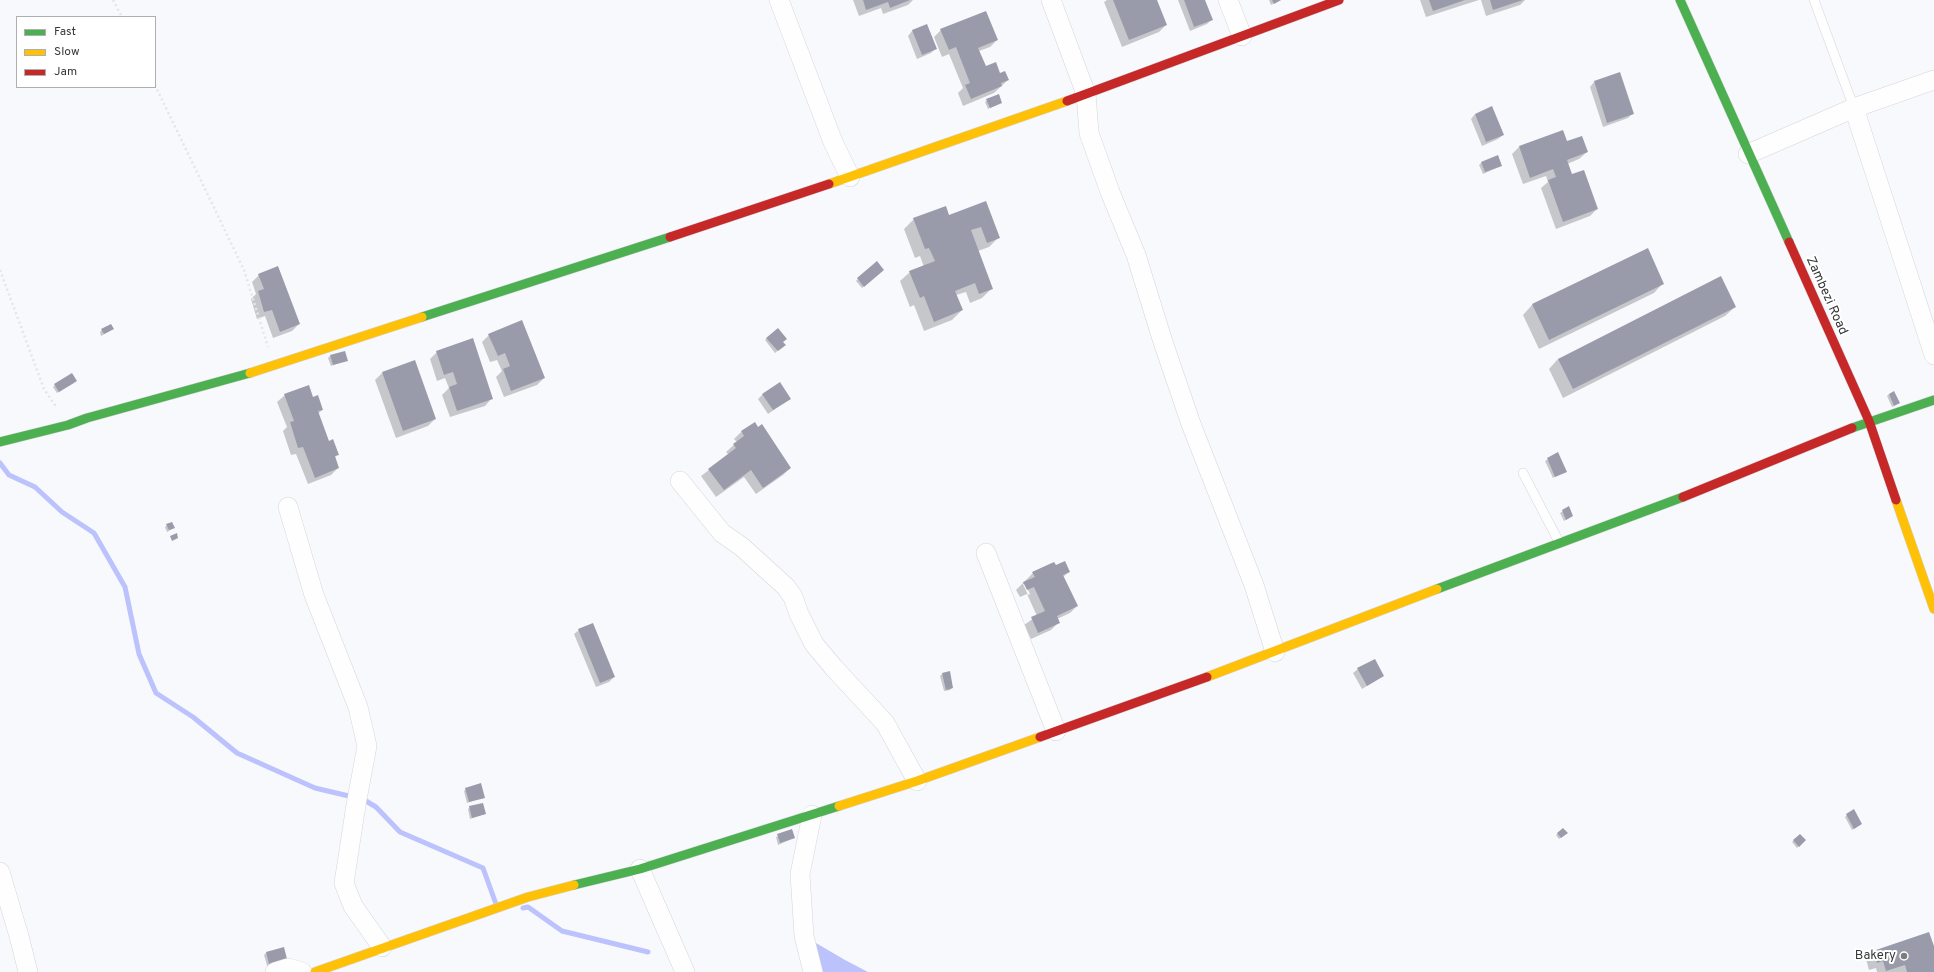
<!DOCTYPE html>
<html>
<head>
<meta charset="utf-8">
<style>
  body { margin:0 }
  #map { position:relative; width:1934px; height:972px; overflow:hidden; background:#f8f9fd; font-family:Overpass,sans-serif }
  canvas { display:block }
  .legend { position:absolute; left:16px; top:16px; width:140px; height:72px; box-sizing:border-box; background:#fff; border:1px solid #afafb1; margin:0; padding:5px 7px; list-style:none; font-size:12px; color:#37383b }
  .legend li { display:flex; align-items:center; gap:8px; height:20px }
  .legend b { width:20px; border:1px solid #afafb1 }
</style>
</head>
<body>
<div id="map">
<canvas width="1934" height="972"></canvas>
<ul class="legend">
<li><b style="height:5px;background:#4caf50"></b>Fast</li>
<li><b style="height:5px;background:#ffc107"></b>Slow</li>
<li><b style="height:5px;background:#c62828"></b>Jam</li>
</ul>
</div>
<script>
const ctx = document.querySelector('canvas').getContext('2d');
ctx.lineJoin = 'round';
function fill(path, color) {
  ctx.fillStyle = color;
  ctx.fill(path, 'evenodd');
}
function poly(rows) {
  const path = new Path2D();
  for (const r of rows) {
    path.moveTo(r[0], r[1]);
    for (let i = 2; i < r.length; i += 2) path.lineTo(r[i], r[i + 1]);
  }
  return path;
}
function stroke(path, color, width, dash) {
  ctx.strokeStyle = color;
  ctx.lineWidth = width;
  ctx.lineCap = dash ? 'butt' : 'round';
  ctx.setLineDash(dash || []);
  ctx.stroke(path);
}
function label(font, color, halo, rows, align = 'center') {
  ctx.font = font + ' Overpass,sans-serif';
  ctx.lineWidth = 4;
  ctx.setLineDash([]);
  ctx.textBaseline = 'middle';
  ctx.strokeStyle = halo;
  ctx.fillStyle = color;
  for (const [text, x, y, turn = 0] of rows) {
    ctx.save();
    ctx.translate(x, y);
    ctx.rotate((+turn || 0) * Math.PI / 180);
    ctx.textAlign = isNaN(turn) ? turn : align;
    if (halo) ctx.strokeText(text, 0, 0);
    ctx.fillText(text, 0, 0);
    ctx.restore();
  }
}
const water = poly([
  [804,936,845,960,868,972,813,972]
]);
const shadow = poly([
  [853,0,913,0,908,5,883,14,881,8,859,16],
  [1107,0,1156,0,1166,25,1159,32,1122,47,1104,2],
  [1178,0,1204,0,1212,19,1207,24,1190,31],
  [1269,0,1281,0,1271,5],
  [1420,0,1479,0,1426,17],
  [1481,0,1525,0,1520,5,1486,16],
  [926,25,935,49,931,53,917,59,908,36,912,31],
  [941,30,997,40,990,47,979,51,985,67,1008,80,994,93,963,106,958,93,963,88,949,54,942,57,934,37],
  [1594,82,1633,113,1628,118,1603,127,1590,87],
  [987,100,1001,103,988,109,985,102],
  [1475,114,1503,135,1498,139,1482,146,1471,119],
  [1562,131,1566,142,1587,152,1579,159,1567,164,1571,176,1597,209,1590,216,1556,229,1541,188,1548,182,1546,176,1523,184,1512,154,1519,147],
  [1481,163,1501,166,1483,174,1479,165],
  [986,202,999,237,989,247,978,251,992,288,982,298,970,303,966,292,956,295,962,310,952,320,924,331,914,305,910,307,900,281,910,272,924,267,920,256,915,258,904,229,914,219,949,216],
  [1647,250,1663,283,1654,293,1539,349,1523,315,1532,305],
  [882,270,862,288,856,281,858,279],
  [259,275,299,324,292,331,273,338,265,316,257,319,251,299,256,294,252,282],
  [1735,307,1725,316,1563,398,1549,369,1558,359],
  [778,329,782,347,775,353,765,340],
  [102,330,110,331,101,336,100,332],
  [489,335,544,378,537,385,504,397,496,377,502,371,497,360,490,362,482,342],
  [437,352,492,398,485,406,450,417,442,395,449,388,445,378,437,381,430,359],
  [330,356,347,360,331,366,328,358],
  [382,373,435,419,428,426,396,438,375,380],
  [74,383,57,393,53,387,55,385],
  [763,394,790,399,768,414,758,399],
  [1889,394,1899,403,1892,407,1887,396],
  [285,395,312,398,322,410,318,414,328,442,338,454,334,458,338,468,331,475,308,484,296,454,291,455,283,431,287,427,277,402],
  [741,432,790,468,783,475,756,494,744,477,716,497,701,476,729,455,726,452,737,442,734,439],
  [1558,454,1566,471,1553,478,1545,461],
  [1568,508,1572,516,1564,521,1560,513],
  [167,525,174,528,167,532,165,527],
  [1055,566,1069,572,1063,577,1077,606,1070,613,1057,619,1059,622,1051,630,1031,639,1024,625,1037,616,1027,594,1020,597,1016,590,1033,573],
  [1023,584,1025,584,1030,594,1028,595],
  [579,630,614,677,609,682,596,687,574,634],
  [1358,669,1383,676,1362,689,1353,673],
  [942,674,952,688,950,690,944,691,940,676],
  [466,789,484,797,467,803,464,791],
  [470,807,485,814,470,819,468,809],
  [1847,815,1861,824,1852,830,1845,817],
  [792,830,794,838,778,845,776,837],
  [1558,833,1564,835,1559,839,1556,835],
  [1800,835,1805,840,1797,848,1792,842],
  [1929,933,1934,949,1934,972,1877,972,1876,968,1869,970,1866,959,1873,952],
  [266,953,287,963,268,969,264,955]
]);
const stream = poly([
  [0,463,9,475,35,487,62,512,94,533,125,587,139,654,156,693,193,717,237,753,315,788,353,797],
  [366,801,376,807,400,832,483,868,496,904],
  [523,908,528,907,562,931,648,952]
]);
const building = poly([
  [863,0,910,0,890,8,888,2,866,10],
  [1113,0,1157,0,1167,25,1129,40],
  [1184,0,1205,0,1213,20,1194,27],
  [1272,0,1281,0,1274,4],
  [1429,0,1465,0,1433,11],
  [1490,0,1523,0,1493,10],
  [986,11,998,40,978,48,986,66,996,62,1000,73,1005,71,1009,80,1001,83,1002,86,971,99,965,85,970,83,956,47,949,50,940,29],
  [927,24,937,49,922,55,912,30],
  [1620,72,1634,114,1607,123,1594,81],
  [999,94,1002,103,990,108,986,99],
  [1492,106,1504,135,1486,142,1475,114],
  [1563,130,1567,141,1582,136,1588,152,1567,160,1572,174,1584,170,1598,209,1563,222,1548,180,1556,177,1553,169,1530,178,1519,146],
  [1498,155,1502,166,1485,172,1481,162],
  [986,201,1000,238,987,243,981,227,971,230,993,289,979,294,975,283,955,291,963,310,934,322,924,296,920,298,909,271,935,261,929,248,925,249,913,218,946,206,949,215],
  [1648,248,1664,284,1549,340,1532,304],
  [877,261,884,270,864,287,857,278],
  [278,266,300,324,280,332,272,310,264,312,258,291,264,289,258,274],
  [1721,276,1736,307,1573,389,1558,359],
  [522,320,545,378,511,391,503,369,510,366,505,353,498,356,488,334],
  [111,324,114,329,104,334,101,329],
  [778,328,787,339,783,342,786,345,778,351,766,338],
  [473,338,493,399,457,411,449,387,457,384,453,372,444,375,436,351],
  [345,351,348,361,333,365,330,355],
  [415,360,436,419,403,431,382,372],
  [72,373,77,381,59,392,54,384],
  [780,382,791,399,773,410,762,394],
  [309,385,313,397,318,395,323,410,318,411,329,441,333,439,339,455,335,456,339,468,315,478,303,447,298,448,290,422,294,421,284,394],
  [1894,391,1900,403,1894,406,1889,394],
  [755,422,758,427,762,424,791,468,763,488,751,470,724,490,708,469,736,448,733,444,744,436,741,431],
  [1558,452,1567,472,1555,477,1547,458],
  [1569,506,1573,516,1566,520,1562,510],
  [172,522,175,528,169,530,166,524],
  [177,533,178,538,172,541,170,536],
  [1065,561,1070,572,1063,575,1078,606,1057,616,1060,623,1038,633,1031,617,1045,611,1034,587,1027,590,1023,582,1035,577,1032,572,1054,562,1056,565],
  [593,623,615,677,600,683,578,629],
  [1375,659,1384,676,1367,686,1357,668],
  [950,671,953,688,946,690,942,673],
  [481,783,485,798,469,802,465,788],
  [483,803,486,814,472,818,469,806],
  [1854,809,1862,824,1854,829,1846,814],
  [1563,828,1568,833,1561,838,1557,833],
  [792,829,795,838,780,843,777,834],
  [1800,834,1806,840,1799,847,1793,840],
  [1929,932,1934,946,1934,972,1907,972,1905,965,1886,971,1883,961,1877,963,1873,951],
  [284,947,288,963,270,968,266,952]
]);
const path = poly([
  [113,0,122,17],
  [155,85,244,270,268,347],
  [0,270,44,389,57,408]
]);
const lane = poly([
  [1814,0,1854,108],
  [1523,473,1559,542]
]);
const street = poly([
  [779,0,833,142,850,177],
  [1051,0,1086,94,1089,133,1110,192,1136,255,1163,342,1191,424,1254,585,1275,652],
  [1228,0,1242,36],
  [1854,108,1934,355],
  [1748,154,1854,108,1934,80],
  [680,481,722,533,742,547,786,587,793,597,799,614,814,644,834,668,885,723,917,781],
  [288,507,314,595,358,707,367,746,356,805,344,883,353,906,382,947],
  [986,553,1056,731],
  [812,815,800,874,804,936,813,972],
  [640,869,685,972],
  [0,872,19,936,28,972],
  [275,972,288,968,302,972]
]);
const fast = poly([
  [1680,0,1789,242],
  [422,317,670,237],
  [1852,428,1934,400],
  [0,442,68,425,87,418,250,373],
  [1437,589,1683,497],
  [574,885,640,869,839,806]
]);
const slow = poly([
  [829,184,1067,101],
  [250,373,422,317],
  [1896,500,1934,609],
  [1207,677,1437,589],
  [839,806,917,781,1040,737],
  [315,972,528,897,574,885]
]);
const jam = poly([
  [1067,101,1339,0],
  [670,237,829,184],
  [1789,242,1869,421,1896,500],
  [1683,497,1852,428],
  [1040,737,1207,677]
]);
const markers = [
  [1904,956,4,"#7b7c7f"]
];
const streetNames = [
  ["Zambezi Road",1826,296,66]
];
const poiNames = [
  ["Bakery",1896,956]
];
fill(water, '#bbc2fc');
fill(shadow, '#0003');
stroke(stream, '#bbc2fc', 5);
fill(building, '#9a9baa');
stroke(lane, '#d5d5d9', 10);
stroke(street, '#d5d5d9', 20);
stroke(fast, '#d5d5d9', 10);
stroke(slow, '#d5d5d9', 10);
stroke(jam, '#d5d5d9', 10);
stroke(path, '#e4e5e6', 2.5, [2, 3]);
stroke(lane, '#fefeff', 9);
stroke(street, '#fefeff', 19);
stroke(fast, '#4caf50', 9);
stroke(slow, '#ffc107', 9);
stroke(jam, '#c62828', 9);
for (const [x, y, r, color] of markers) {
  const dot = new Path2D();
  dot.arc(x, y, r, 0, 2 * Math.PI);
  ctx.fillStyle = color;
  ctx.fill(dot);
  stroke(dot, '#fff', 1.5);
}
label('13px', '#37383b', '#fff', streetNames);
label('13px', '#37383b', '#fff', poiNames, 'right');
</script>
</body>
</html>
